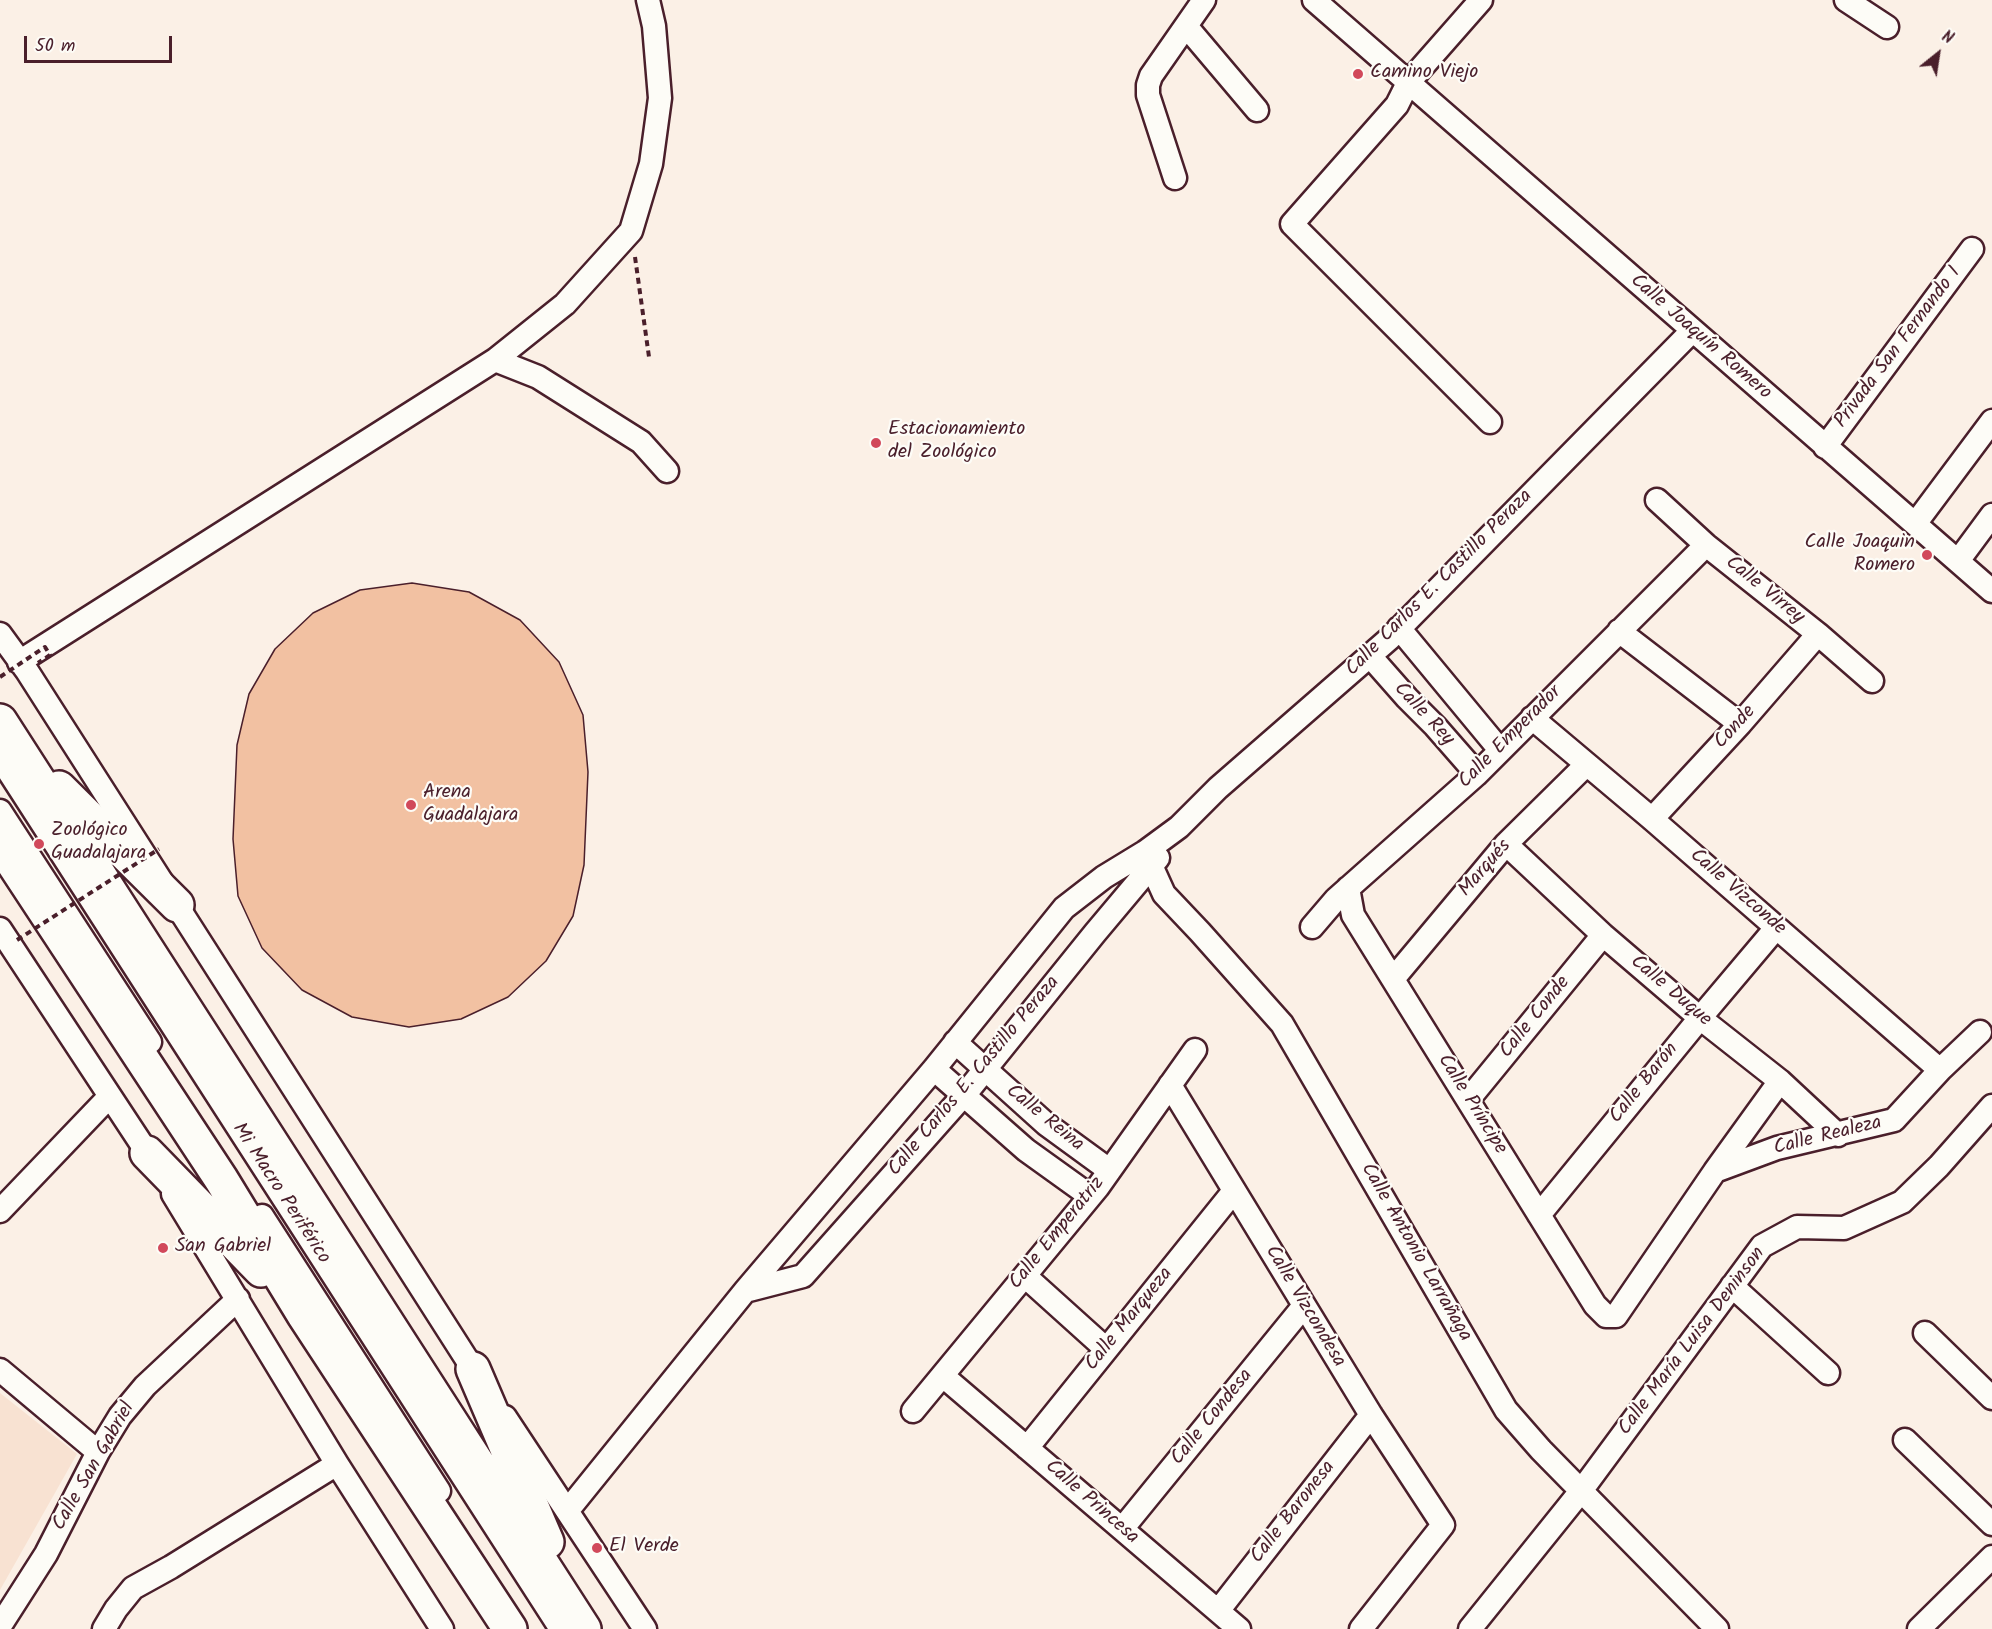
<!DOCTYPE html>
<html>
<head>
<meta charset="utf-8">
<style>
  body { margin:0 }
  #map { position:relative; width:1992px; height:1629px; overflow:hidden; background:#fbf0e6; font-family:Kalam,sans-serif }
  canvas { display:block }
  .north { position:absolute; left:1908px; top:24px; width:60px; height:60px; -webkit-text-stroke:4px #fdfcf7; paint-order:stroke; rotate:30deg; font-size:16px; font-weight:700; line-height:24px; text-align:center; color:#4a1f2b }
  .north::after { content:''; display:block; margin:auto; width:21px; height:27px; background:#4a1f2b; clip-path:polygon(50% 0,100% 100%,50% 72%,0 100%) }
  .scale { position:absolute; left:24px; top:36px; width:148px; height:27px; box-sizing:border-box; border:3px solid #4a1f2b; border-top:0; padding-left:8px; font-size:18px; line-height:21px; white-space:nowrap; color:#4a1f2b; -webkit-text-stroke:4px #fdfcf7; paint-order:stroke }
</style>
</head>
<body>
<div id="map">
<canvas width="1992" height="1629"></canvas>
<div class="north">N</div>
<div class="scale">50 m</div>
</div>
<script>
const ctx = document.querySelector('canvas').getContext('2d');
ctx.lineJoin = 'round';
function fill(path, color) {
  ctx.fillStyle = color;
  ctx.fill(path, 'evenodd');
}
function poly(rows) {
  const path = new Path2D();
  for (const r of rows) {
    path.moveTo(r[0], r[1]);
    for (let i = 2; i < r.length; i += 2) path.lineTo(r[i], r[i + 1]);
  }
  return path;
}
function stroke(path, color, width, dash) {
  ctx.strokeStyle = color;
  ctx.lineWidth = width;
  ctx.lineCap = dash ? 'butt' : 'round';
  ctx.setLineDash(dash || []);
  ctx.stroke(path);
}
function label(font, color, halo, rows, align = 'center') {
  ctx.font = font + ' Kalam,sans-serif';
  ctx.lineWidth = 4.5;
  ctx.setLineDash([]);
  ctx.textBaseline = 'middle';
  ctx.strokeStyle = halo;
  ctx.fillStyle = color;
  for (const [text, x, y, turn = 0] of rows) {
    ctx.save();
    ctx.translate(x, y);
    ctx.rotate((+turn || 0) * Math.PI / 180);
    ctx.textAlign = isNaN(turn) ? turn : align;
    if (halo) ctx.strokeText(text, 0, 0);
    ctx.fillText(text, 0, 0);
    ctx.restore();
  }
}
const built = poly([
  [0,1393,77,1454,0,1590]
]);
const building = poly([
  [412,583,469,592,520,620,559,662,583,715,588,772,584,865,573,916,546,961,508,997,461,1019,409,1027,352,1017,302,990,262,948,238,896,233,839,237,745,249,694,275,649,313,613,360,590,412,583]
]);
const path = poly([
  [635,257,649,357]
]);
const minor = poly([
  [1314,0,1992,591],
  [1481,0,1408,83,1397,105,1292,224,1490,422],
  [1846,0,1887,27],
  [1186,26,1257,110],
  [1175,178,1148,95,1148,85,1151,76,1204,0],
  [495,360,538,377,641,442,667,471],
  [1825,447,1972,249],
  [1657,500,1706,545,1818,634,1872,681],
  [1915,524,1992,421],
  [1958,561,1992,515],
  [1399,628,1500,750],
  [1619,631,1740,724],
  [0,634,27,671,480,1380],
  [1370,656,1407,698,1435,726,1477,774],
  [19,662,495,360,565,304,631,231,651,164,660,98,654,26,648,0],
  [1532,718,1652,819,1940,1070],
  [0,758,561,1629],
  [0,811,150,1042],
  [1652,819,1740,724,1818,634],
  [1506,844,1603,935,1700,1018,1780,1081,1838,1135],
  [1145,852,1164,894,1200,932,1282,1024,1506,1410,1541,1450,1717,1629],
  [1348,888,1353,915,1595,1305,1606,1316,1616,1316,1715,1171,1780,1081],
  [1312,927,1336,899,1477,774,1706,545],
  [0,929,156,1166],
  [1393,979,1506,844,1586,765],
  [955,1042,1046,1124,1109,1170],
  [934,1069,1026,1150,1090,1196],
  [1170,1085,1371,1415,1443,1525,1361,1629],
  [1468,1100,1603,935],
  [1715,1171,1777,1148,1894,1120,1940,1070,1980,1032],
  [173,1194,337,1464,442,1629],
  [0,1211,109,1097],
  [1539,1215,1700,1018,1776,928],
  [262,1216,439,1491],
  [1025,1276,1106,1349],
  [1732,1286,1828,1373],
  [745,1291,803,1276,970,1088,1095,933,1158,858],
  [1925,1333,1992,1398],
  [0,1370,98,1452],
  [943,1376,1239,1629],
  [913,1411,1098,1187,1195,1050],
  [505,1417,645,1629],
  [1905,1440,1992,1524],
  [1027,1448,1234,1191],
  [568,1510,745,1291,934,1069,1064,908,1104,877,1145,852,1179,827,1218,788,1389,639,1692,331],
  [1122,1529,1303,1307],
  [1218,1611,1371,1415],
  [0,1626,46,1554,98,1452,120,1416,145,1386,238,1299],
  [104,1629,116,1609,133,1588,171,1567,337,1464],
  [1470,1629,1581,1491,1762,1246,1797,1227,1844,1228,1902,1202,1939,1166,1992,1106],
  [1919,1629,1992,1557]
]);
const highway = poly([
  [0,721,584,1629],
  [59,788,177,905],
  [0,843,221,1179,304,1315,510,1629],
  [147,1153,261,1270],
  [473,1369,547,1542]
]);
const pathBridge = poly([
  [0,677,45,647,50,655,38,663],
  [17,940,159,849]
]);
const markers = [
  [1358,74,6,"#d1495b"],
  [876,443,6,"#d1495b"],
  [1927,555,6,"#d1495b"],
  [411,805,6,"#d1495b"],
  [39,844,6,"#d1495b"],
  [163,1248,6,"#d1495b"],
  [597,1548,6,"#d1495b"]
];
const poiNames = [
  ["Camino Viejo",1370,74],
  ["Estacionamiento",888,431],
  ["del Zoológico",888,454],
  ["Calle Joaquin",1915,544,"right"],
  ["Romero",1915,567,"right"],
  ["Arena",423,794],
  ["Guadalajara",423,817],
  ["Zoológico",51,832],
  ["Guadalajara",51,855],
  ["San Gabriel",175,1248],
  ["El Verde",609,1548]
];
const streetNames = [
  ["Calle Joaquín Romero",1700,338,41],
  ["Privada San Fernando I",1899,348,-53],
  ["Calle Carlos E. Castillo Peraza",1440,584,-45],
  ["Calle Virrey",1764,591,39],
  ["Calle Rey",1423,715,47],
  ["Conde",1736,728,-48],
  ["Calle Emperador",1511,738,-45],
  ["Marqués",1486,869,-49],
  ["Calle Vizconde",1737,893,41],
  ["Calle Duque",1670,992,40],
  ["Calle Conde",1536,1018,-51],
  ["Calle Carlos E. Castillo Peraza",975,1077,-50],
  ["Calle Barón",1645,1084,-51],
  ["Calle Príncipe",1471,1105,58],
  ["Calle Reina",1044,1119,39],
  ["Calle Realeza",1828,1137,-14],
  ["Mi Macro Periférico",280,1194,57],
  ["Calle Emperatriz",1058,1234,-51],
  ["Calle Antonio Larrañaga",1415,1253,60],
  ["Calle Vizcondesa",1304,1307,59],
  ["Calle Marqueza",1130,1320,-51],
  ["Calle María Luisa Deninson",1693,1342,-53],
  ["Calle Condesa",1213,1418,-51],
  ["Calle San Gabriel",95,1467,-60],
  ["Calle Princesa",1091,1503,41],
  ["Calle Baronesa",1294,1513,-52]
];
fill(built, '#f8e2d2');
fill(building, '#f2c1a2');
stroke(building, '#4a1f2b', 1.5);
stroke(minor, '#4a1f2b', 27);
stroke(highway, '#4a1f2b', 38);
stroke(path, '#4a1f2b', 4, [6, 4.5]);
stroke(minor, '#fdfcf7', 22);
stroke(highway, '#fdfcf7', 33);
stroke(pathBridge, '#4a1f2b', 4, [6, 4.5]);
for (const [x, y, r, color] of markers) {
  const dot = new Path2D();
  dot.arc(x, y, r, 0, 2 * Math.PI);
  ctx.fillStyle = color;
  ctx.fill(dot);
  stroke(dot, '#fdfcf7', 2);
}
label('20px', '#4a1f2b', '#fdfcf7', poiNames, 'left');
label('20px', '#4a1f2b', '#fdfcf7', streetNames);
</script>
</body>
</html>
